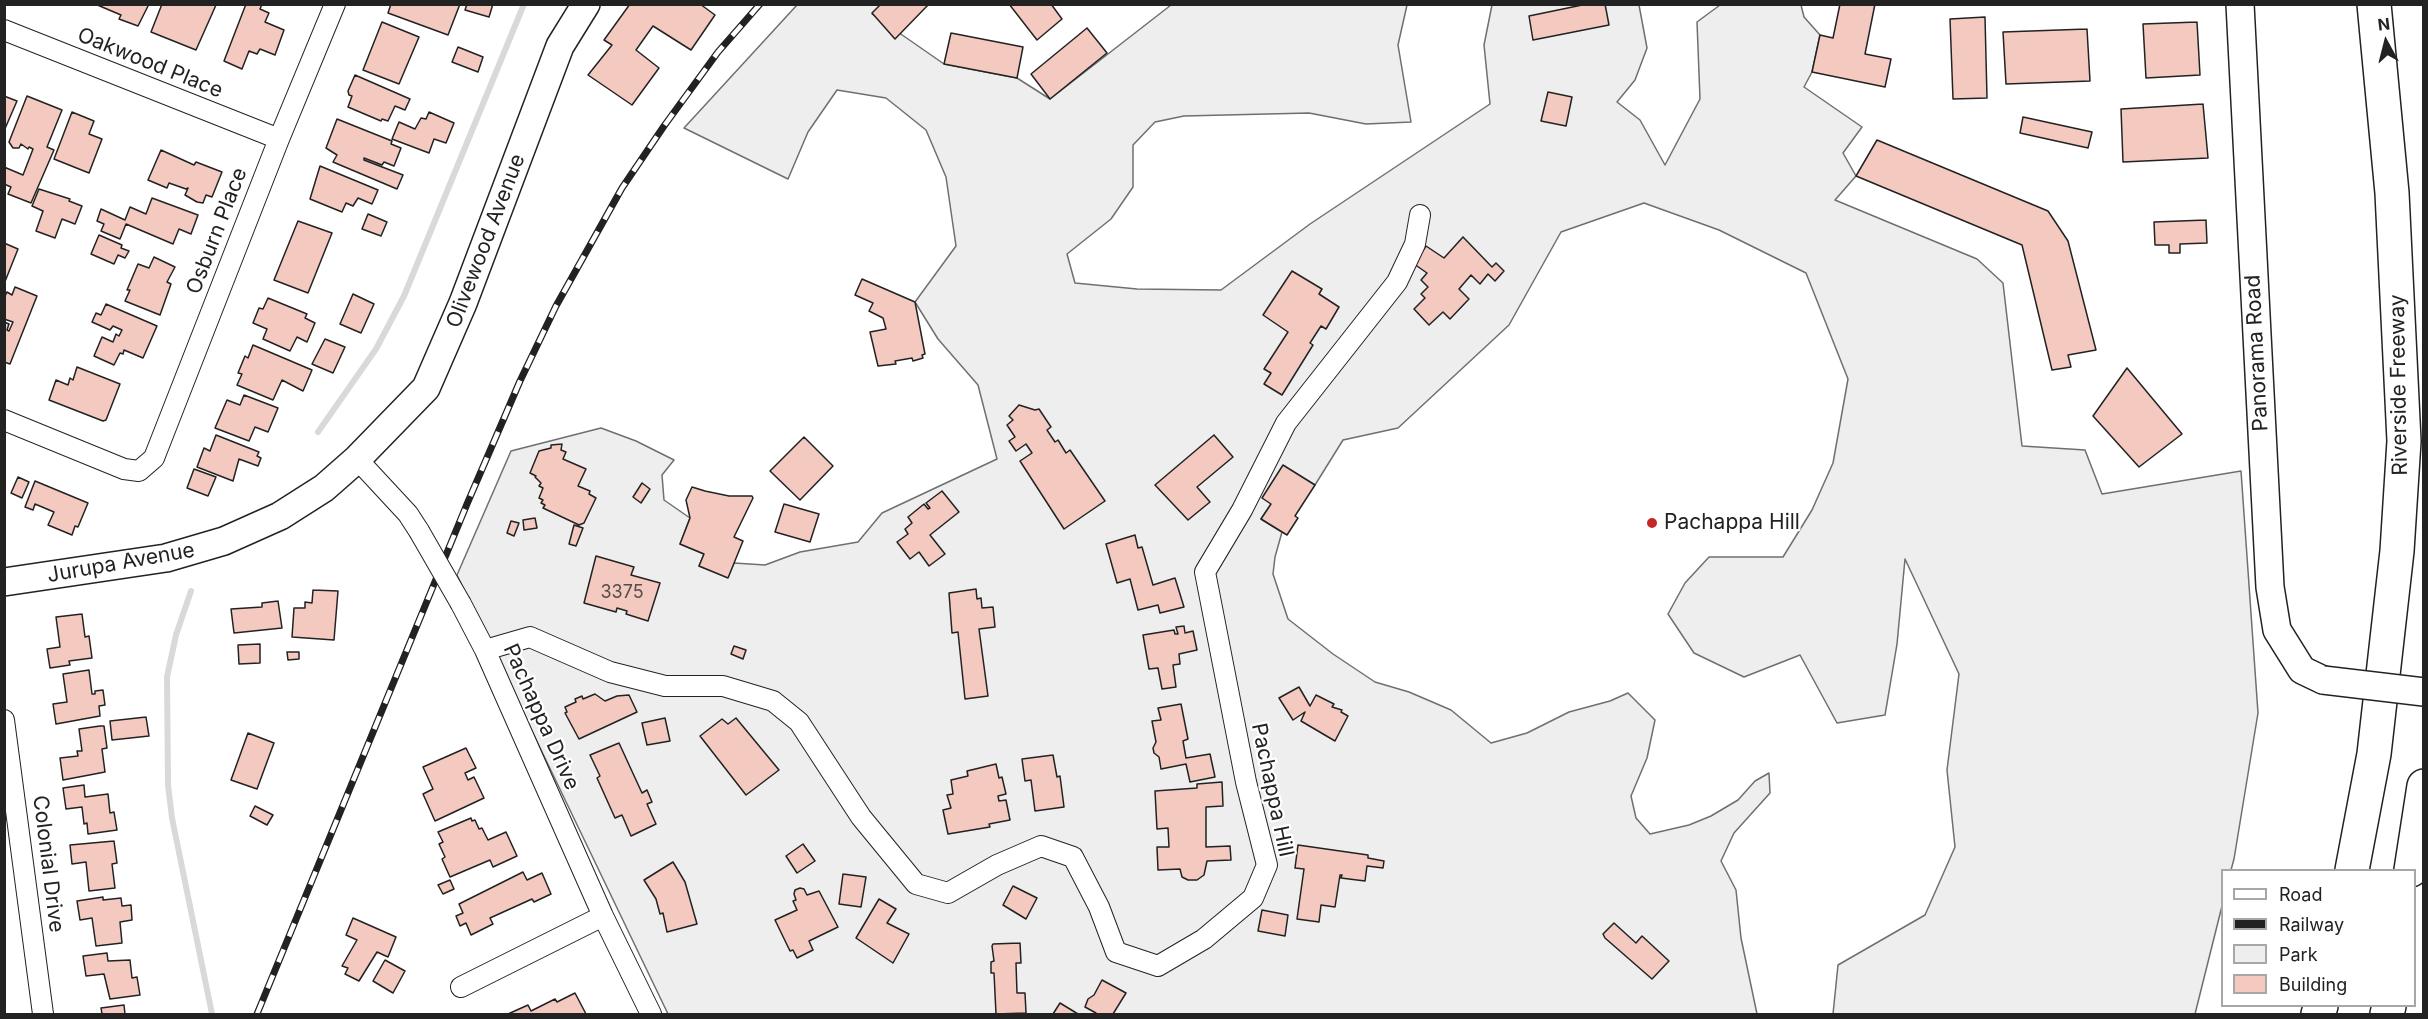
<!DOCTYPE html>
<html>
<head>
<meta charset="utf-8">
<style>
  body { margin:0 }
  #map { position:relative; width:2428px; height:1019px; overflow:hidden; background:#fff; font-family:Inter,sans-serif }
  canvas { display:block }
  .frame { position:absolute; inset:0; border:6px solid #222; pointer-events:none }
  .legend { position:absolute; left:2221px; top:869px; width:195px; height:138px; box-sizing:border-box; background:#fff; border:2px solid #a7a7a7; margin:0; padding:8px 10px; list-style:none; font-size:18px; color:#222 }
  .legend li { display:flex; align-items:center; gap:12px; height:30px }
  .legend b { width:30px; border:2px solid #a7a7a7 }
  .north { position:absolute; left:2356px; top:12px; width:60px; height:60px; -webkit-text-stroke:4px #fff; paint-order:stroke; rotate:353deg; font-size:16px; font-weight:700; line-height:24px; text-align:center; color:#222 }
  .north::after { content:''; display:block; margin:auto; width:21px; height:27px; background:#222; clip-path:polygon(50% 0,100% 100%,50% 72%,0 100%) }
</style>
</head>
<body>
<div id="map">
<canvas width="2428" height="1019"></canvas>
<div class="frame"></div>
<ul class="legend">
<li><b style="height:8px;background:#fff"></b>Road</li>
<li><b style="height:8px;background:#222"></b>Railway</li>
<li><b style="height:16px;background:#eee"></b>Park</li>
<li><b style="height:16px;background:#f3c9c0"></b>Building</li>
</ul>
<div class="north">N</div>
</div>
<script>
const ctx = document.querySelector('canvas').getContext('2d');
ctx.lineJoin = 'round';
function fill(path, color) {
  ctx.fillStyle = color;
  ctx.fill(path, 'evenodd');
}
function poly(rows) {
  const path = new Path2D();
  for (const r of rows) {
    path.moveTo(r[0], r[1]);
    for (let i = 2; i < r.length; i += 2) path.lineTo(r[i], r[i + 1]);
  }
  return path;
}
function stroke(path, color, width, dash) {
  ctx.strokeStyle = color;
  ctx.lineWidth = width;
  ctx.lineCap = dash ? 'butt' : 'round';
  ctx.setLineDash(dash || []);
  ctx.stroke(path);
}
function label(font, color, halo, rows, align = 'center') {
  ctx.font = font + ' Inter,sans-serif';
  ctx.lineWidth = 4.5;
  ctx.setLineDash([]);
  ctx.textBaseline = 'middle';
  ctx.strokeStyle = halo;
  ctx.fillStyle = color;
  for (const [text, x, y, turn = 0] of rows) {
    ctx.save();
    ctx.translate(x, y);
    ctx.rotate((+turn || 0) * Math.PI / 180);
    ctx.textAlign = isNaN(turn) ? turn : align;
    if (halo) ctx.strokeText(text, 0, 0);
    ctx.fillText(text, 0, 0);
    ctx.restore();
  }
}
const green = poly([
  [797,5,881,5,872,14,944,64,1017,78,1050,99,1171,5,1407,5,1398,45,1411,122,1366,124,1309,113,1184,116,1155,122,1133,145,1133,187,1111,219,1067,254,1075,283,1137,289,1221,290,1310,224,1490,104,1484,45,1492,5,1639,5,1647,48,1635,80,1617,102,1640,120,1665,165,1700,99,1697,22,1720,5,1801,5,1804,17,1820,35,1812,72,1804,87,1862,127,1843,153,1856,176,1835,200,1977,259,2003,283,2022,446,2085,450,2102,494,2241,471,2258,713,2234,859,2231,870,2222,870,2222,906,2195,1014,1833,1014,1838,965,1925,915,1955,847,1947,770,1959,674,1905,559,1897,644,1885,715,1837,723,1800,655,1744,677,1694,653,1668,614,1685,583,1709,557,1783,557,1812,510,1833,463,1848,379,1806,273,1719,230,1644,203,1561,232,1509,325,1398,428,1343,440,1315,485,1283,466,1271,504,1261,519,1282,532,1275,557,1273,574,1288,619,1333,654,1375,682,1409,692,1451,710,1491,743,1527,733,1569,712,1610,701,1628,693,1655,720,1647,758,1631,796,1636,818,1650,834,1689,825,1711,816,1738,800,1755,781,1769,773,1770,793,1734,833,1721,861,1736,890,1741,938,1757,1014,668,1014,457,575,511,451,601,428,636,441,674,460,662,475,664,500,690,518,680,544,704,554,699,566,728,577,734,563,765,565,800,552,858,542,882,513,997,459,978,385,938,339,915,302,956,246,946,177,926,130,886,98,837,90,808,132,788,179,684,128,797,5]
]);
const stream = poly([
  [318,432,376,349,404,296,524,4],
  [191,591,176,635,167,677,168,785,172,818,212,1014]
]);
const building = poly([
  [95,4,149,4,138,26,119,19,121,15,95,4],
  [162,4,216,5,196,50,151,32,162,4],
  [246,4,262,4,260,9,269,13,265,22,284,30,275,55,260,49,257,54,249,51,242,69,224,61,246,4],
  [391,4,460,4,448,35,388,13,391,4],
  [467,4,493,4,489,17,465,10,467,4],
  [630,4,700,4,715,15,691,50,653,26,636,50,659,68,632,105,588,75,612,45,604,40,630,4],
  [881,4,929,4,895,39,872,13,881,4],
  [1009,4,1051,4,1062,19,1037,40,1009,4],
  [1587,4,1605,4,1609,25,1533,40,1529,16,1587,4],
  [1840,4,1875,4,1865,54,1891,59,1885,87,1812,72,1820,35,1833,38,1840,4],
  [1985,17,1987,98,1953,99,1950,19,1985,17],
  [382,22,419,37,399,84,363,70,382,22],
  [2197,22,2200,75,2146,78,2143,24,2197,22],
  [1087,28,1107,53,1050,99,1031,74,1087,28],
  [2087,29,2090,81,2006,84,2003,32,2087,29],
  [951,33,1023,47,1017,78,944,64,951,33],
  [458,47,483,57,478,72,452,62,458,47],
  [355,75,410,99,405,110,395,106,388,121,382,119,381,121,348,107,352,96,349,95,348,91,355,75],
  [1548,92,1572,97,1566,126,1541,121,1548,92],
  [4,96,17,101,4,131,4,96],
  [27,96,62,110,47,147,54,150,31,203,8,194,11,187,4,184,4,167,23,175,33,149,29,147,28,149,21,144,19,148,13,148,9,142,27,96],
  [2203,104,2208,158,2123,162,2121,109,2203,104],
  [72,112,94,121,89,134,102,139,89,173,54,159,72,112],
  [429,112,454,123,446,143,434,139,429,153,392,139,399,122,415,129,421,118,426,119,429,112],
  [2023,117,2092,132,2088,148,2020,133,2023,117],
  [337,119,392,141,391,144,401,148,394,166,384,162,382,165,364,158,364,160,403,175,397,189,333,162,337,155,326,148,337,119],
  [1877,140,2048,211,2068,241,2096,350,2068,355,2071,367,2052,370,2022,245,1856,176,1877,140],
  [161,150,194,165,196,162,222,172,212,197,206,195,203,203,197,202,185,195,188,188,186,189,169,183,167,188,148,180,161,150],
  [320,166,378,190,372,204,358,198,353,206,346,203,342,212,310,199,320,166],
  [39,189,70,199,69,201,82,206,75,224,62,219,55,238,36,231,43,211,32,206,39,189],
  [152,198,198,215,191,234,179,229,173,244,126,224,120,239,101,231,104,224,97,221,101,209,125,220,130,207,146,214,152,198],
  [368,214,387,222,381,236,362,229,368,214],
  [2206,220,2207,243,2180,244,2180,253,2169,253,2169,245,2155,245,2154,222,2206,220],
  [298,221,332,233,308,293,274,280,298,221],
  [99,235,122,245,121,248,129,251,125,258,118,255,114,264,91,254,99,235],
  [1463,237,1492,267,1496,263,1504,271,1495,281,1488,274,1480,284,1471,275,1459,289,1469,299,1450,319,1443,312,1429,325,1414,309,1425,298,1421,294,1428,287,1421,280,1427,273,1414,264,1426,246,1444,258,1463,237],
  [4,243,18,249,4,284,4,243],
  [154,257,175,267,167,282,171,284,160,315,125,301,130,290,127,290,138,264,149,268,154,257],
  [1292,271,1322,289,1319,294,1339,307,1326,329,1321,326,1310,343,1313,345,1282,395,1264,384,1271,373,1264,369,1288,332,1263,315,1292,271],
  [862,279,915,302,925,354,922,355,923,358,913,361,912,358,895,361,896,364,878,366,870,332,886,329,883,318,869,311,873,303,855,295,862,279],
  [15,287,37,296,10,364,4,362,4,322,9,324,7,330,9,331,13,322,4,319,4,298,7,292,12,295,15,287],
  [353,294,374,304,361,333,340,324,353,294],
  [268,298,307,314,305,318,315,323,307,342,297,337,290,351,263,339,267,329,253,323,259,308,263,309,268,298],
  [106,304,157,326,143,358,124,350,123,354,120,353,114,365,94,356,102,337,113,342,116,334,119,336,122,330,113,326,110,330,92,322,96,313,101,315,106,304],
  [325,339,345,347,333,373,312,364,325,339],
  [253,345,312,370,303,391,282,380,273,400,237,385,242,374,238,373,245,356,248,358,253,345],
  [77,367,120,384,106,420,103,421,49,400,56,380,68,385,70,378,73,380,77,367],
  [2127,368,2182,434,2139,467,2093,416,2127,368],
  [244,395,278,408,268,432,255,427,249,441,215,428,227,400,240,405,244,395],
  [1019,405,1035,410,1039,409,1051,427,1047,430,1055,442,1058,440,1066,453,1070,450,1105,501,1064,529,1020,461,1032,453,1026,444,1016,451,1009,441,1015,437,1007,425,1013,420,1009,416,1019,405],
  [216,435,259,452,257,456,261,458,258,466,239,459,233,481,197,467,204,448,210,451,216,435],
  [1214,435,1233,457,1197,487,1210,502,1188,520,1155,485,1214,435],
  [804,437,833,466,800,500,770,471,804,437],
  [562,444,561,450,566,452,563,459,586,469,578,486,590,491,589,494,596,498,584,523,579,525,543,508,545,505,541,503,543,500,539,498,543,488,539,486,541,483,535,477,536,476,530,473,539,451,551,448,551,445,562,444],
  [1283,465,1315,485,1295,516,1298,518,1287,535,1261,519,1271,504,1262,498,1283,465],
  [194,469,216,477,208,496,187,488,194,469],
  [18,477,29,482,22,498,11,493,18,477],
  [35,481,88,503,78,527,75,526,72,535,48,525,54,512,35,504,33,510,25,507,35,481],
  [642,483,650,489,641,503,633,497,642,483],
  [692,487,705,491,729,496,752,496,753,498,734,537,743,541,728,578,699,566,704,554,680,544,690,518,686,500,692,487],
  [942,491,959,512,930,535,945,554,929,566,919,552,910,559,897,542,908,534,905,529,912,523,908,517,924,504,928,509,930,508,926,503,942,491],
  [784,504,819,514,810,542,775,532,784,504],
  [535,518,537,528,524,530,523,520,535,518],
  [511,521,519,523,514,536,507,533,511,521],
  [574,525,583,528,576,546,569,544,574,525],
  [1135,535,1138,548,1142,547,1153,585,1175,578,1184,607,1160,613,1158,605,1138,610,1130,579,1117,583,1106,544,1135,535],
  [596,556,634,567,631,575,660,583,648,621,626,614,627,611,617,608,616,612,584,603,596,556],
  [976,589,977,599,981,598,982,608,993,607,995,627,979,629,988,696,965,699,958,632,952,633,949,593,976,589],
  [313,590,338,591,334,640,292,637,294,608,305,608,305,602,312,603,313,590],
  [278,601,282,628,234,633,231,609,262,607,262,603,278,601],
  [82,614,85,637,89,636,92,658,69,661,70,665,50,668,47,649,60,647,56,617,82,614],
  [1184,626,1185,633,1193,631,1197,650,1179,654,1180,664,1173,665,1176,687,1162,689,1158,668,1149,669,1143,635,1174,630,1175,634,1178,634,1176,627,1184,626],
  [260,644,260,663,239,664,238,645,260,644],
  [734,646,746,650,743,659,731,654,734,646],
  [287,652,299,652,299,659,288,660,287,652],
  [89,670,92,694,95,694,95,691,103,690,105,705,99,706,100,716,56,724,53,704,67,702,63,674,89,670],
  [1299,687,1310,706,1316,695,1334,704,1332,707,1342,710,1341,712,1348,716,1335,741,1301,721,1305,712,1293,720,1279,698,1299,687],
  [595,694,605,701,617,696,629,695,637,712,579,739,565,713,567,712,565,707,576,702,575,699,582,696,583,699,595,694],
  [1181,704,1188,739,1183,741,1186,758,1210,754,1215,777,1190,782,1186,764,1161,769,1159,757,1154,753,1153,748,1156,742,1152,721,1161,720,1158,708,1181,704],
  [146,717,149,736,112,740,110,721,146,717],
  [665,718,670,741,647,745,642,723,665,718],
  [736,718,779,770,746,795,700,736,722,719,728,724,736,718],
  [100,726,104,726,107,748,102,749,105,772,63,780,60,758,78,756,77,751,82,751,79,729,100,726],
  [248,733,274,743,257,789,231,780,248,733],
  [619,743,642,793,647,790,652,802,647,804,656,824,631,836,622,815,615,818,597,778,600,776,590,755,619,743],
  [466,748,476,768,465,773,468,780,474,777,484,798,435,821,423,794,433,789,423,767,466,748],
  [1053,755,1057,777,1060,776,1064,807,1035,811,1031,780,1025,781,1022,759,1053,755],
  [996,764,999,778,1002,777,1006,794,998,796,999,801,1006,800,1010,820,989,824,990,827,948,834,943,810,951,808,947,795,953,794,951,780,968,776,967,771,996,764],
  [1222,782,1223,806,1206,807,1206,847,1230,846,1231,860,1207,861,1204,875,1197,880,1188,880,1182,877,1180,869,1158,870,1157,847,1169,847,1168,828,1157,829,1155,791,1197,788,1197,784,1222,782],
  [84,785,85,797,108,794,110,813,114,812,117,830,88,834,87,823,84,824,82,807,66,809,63,788,84,785],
  [255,806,273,815,267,825,250,816,255,806],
  [471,818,472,821,475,820,479,829,482,828,488,840,506,832,517,856,493,867,490,860,450,877,442,859,445,857,439,844,443,842,438,832,471,818],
  [114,841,117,863,112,864,115,888,89,891,86,862,72,864,70,845,114,841],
  [803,844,815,861,797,873,786,856,803,844],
  [1298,845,1368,855,1368,858,1384,861,1383,868,1367,866,1365,881,1341,878,1342,875,1340,875,1335,907,1321,905,1319,922,1297,919,1304,869,1295,868,1298,845],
  [673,862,685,882,697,924,667,932,663,913,660,914,656,899,644,880,673,862],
  [523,872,527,880,542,873,551,894,534,902,532,899,490,918,493,924,471,935,466,923,460,926,456,916,463,913,459,904,523,872],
  [843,874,866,877,861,907,839,904,843,874],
  [450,880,454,889,443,894,438,885,450,880],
  [1013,886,1037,898,1026,919,1003,905,1013,886],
  [800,888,804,889,807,895,819,891,838,927,809,941,813,950,797,958,793,950,790,951,775,920,797,910,793,901,796,900,794,894,795,890,800,888],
  [103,897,103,900,121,898,122,906,131,905,132,920,120,922,122,943,96,946,92,918,80,920,77,901,103,897],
  [879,899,896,909,887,923,909,934,893,963,856,938,879,899],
  [1262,910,1288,915,1285,936,1258,931,1262,910],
  [353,918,396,937,388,957,377,952,359,981,345,974,348,968,342,966,357,940,346,935,353,918],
  [1614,923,1636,943,1642,936,1669,961,1652,979,1605,938,1603,934,1614,923],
  [1020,943,1021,963,1016,963,1017,993,1025,993,1026,1013,996,1014,994,973,991,973,991,962,994,961,992,946,993,944,1020,943],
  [107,953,108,961,130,960,132,978,137,977,140,995,110,999,104,974,86,976,83,956,107,953],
  [385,960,405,971,393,993,373,981,385,960],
  [1102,980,1126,993,1113,1014,1095,1014,1096,1013,1085,1007,1088,999,1094,995,1102,980],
  [575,993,586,1014,508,1014,528,1005,531,1011,555,999,557,1002,575,993],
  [1060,1003,1078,1014,1053,1014,1060,1003],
  [124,1005,125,1014,102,1014,101,1008,124,1005]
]);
const street = poly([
  [4,30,279,139],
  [4,420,124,469,139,471,154,458,279,139,335,4],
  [357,459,408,514,419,531],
  [461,604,485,650,603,916,651,1014],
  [485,650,530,637,610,672,665,686,723,686,773,701,799,722,861,817,916,884,948,893,997,865,1041,846,1073,857,1099,907,1116,952,1158,966,1204,939,1253,898,1267,865,1246,782,1205,572,1242,510,1286,423,1397,282,1415,244,1420,215],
  [4,720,43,1014],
  [461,987,603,916]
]);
const secondary = poly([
  [2240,4,2270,587,2277,630,2302,670,2323,680],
  [4,582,166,558,224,541,280,516,324,488,357,459,426,388,463,303,560,46,586,4]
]);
const highway = poly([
  [2352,870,2374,754,2397,551,2404,441,2392,193,2374,4],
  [2411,870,2424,786],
  [2318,1014,2321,1006],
  [2387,1014,2389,1006]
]);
const rail = poly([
  [257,1014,467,504,520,381,556,306,622,188,664,126,718,52,760,4]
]);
const streetBridge = poly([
  [419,531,461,604]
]);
const secondaryBridge = poly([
  [2323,680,2424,692]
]);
const markers = [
  [1652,523,6,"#c62828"]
];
const numberNames = [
  ["3375",622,593]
];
const streetNames = [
  ["Oakwood Place",150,63,22],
  ["Osburn Place",217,231,-69],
  ["Olivewood Avenue",486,241,-69],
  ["Panorama Road",2257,353,-93],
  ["Riverside Freeway",2399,385,-91],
  ["Jurupa Avenue",121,563,-10],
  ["Pachappa Drive",541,717,66],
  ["Pachappa Hill",1272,790,78],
  ["Colonial Drive",48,864,83]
];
const poiNames = [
  ["Pachappa Hill",1664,523]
];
fill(green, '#eee');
stroke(green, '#6f6f6f', 1.5);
stroke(stream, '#d9d9d9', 6);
fill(building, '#f3c9c0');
stroke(building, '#222', 1.5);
stroke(street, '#222', 22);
stroke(secondary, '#222', 30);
stroke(highway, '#222', 36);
stroke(street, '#fff', 20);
stroke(secondary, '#fff', 27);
stroke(highway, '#fff', 33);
stroke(rail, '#222', 7);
stroke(rail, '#fff', 4.5, [14]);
stroke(streetBridge, '#222', 22, []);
stroke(secondaryBridge, '#222', 30, []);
stroke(streetBridge, '#fff', 20);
stroke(secondaryBridge, '#fff', 27);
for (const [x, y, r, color] of markers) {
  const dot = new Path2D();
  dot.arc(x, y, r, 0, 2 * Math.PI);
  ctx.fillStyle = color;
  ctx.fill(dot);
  stroke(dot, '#fff', 2);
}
label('18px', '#564c4a', null, numberNames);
label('21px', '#222', '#fff', streetNames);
label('21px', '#222', '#fff', poiNames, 'left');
</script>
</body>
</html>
